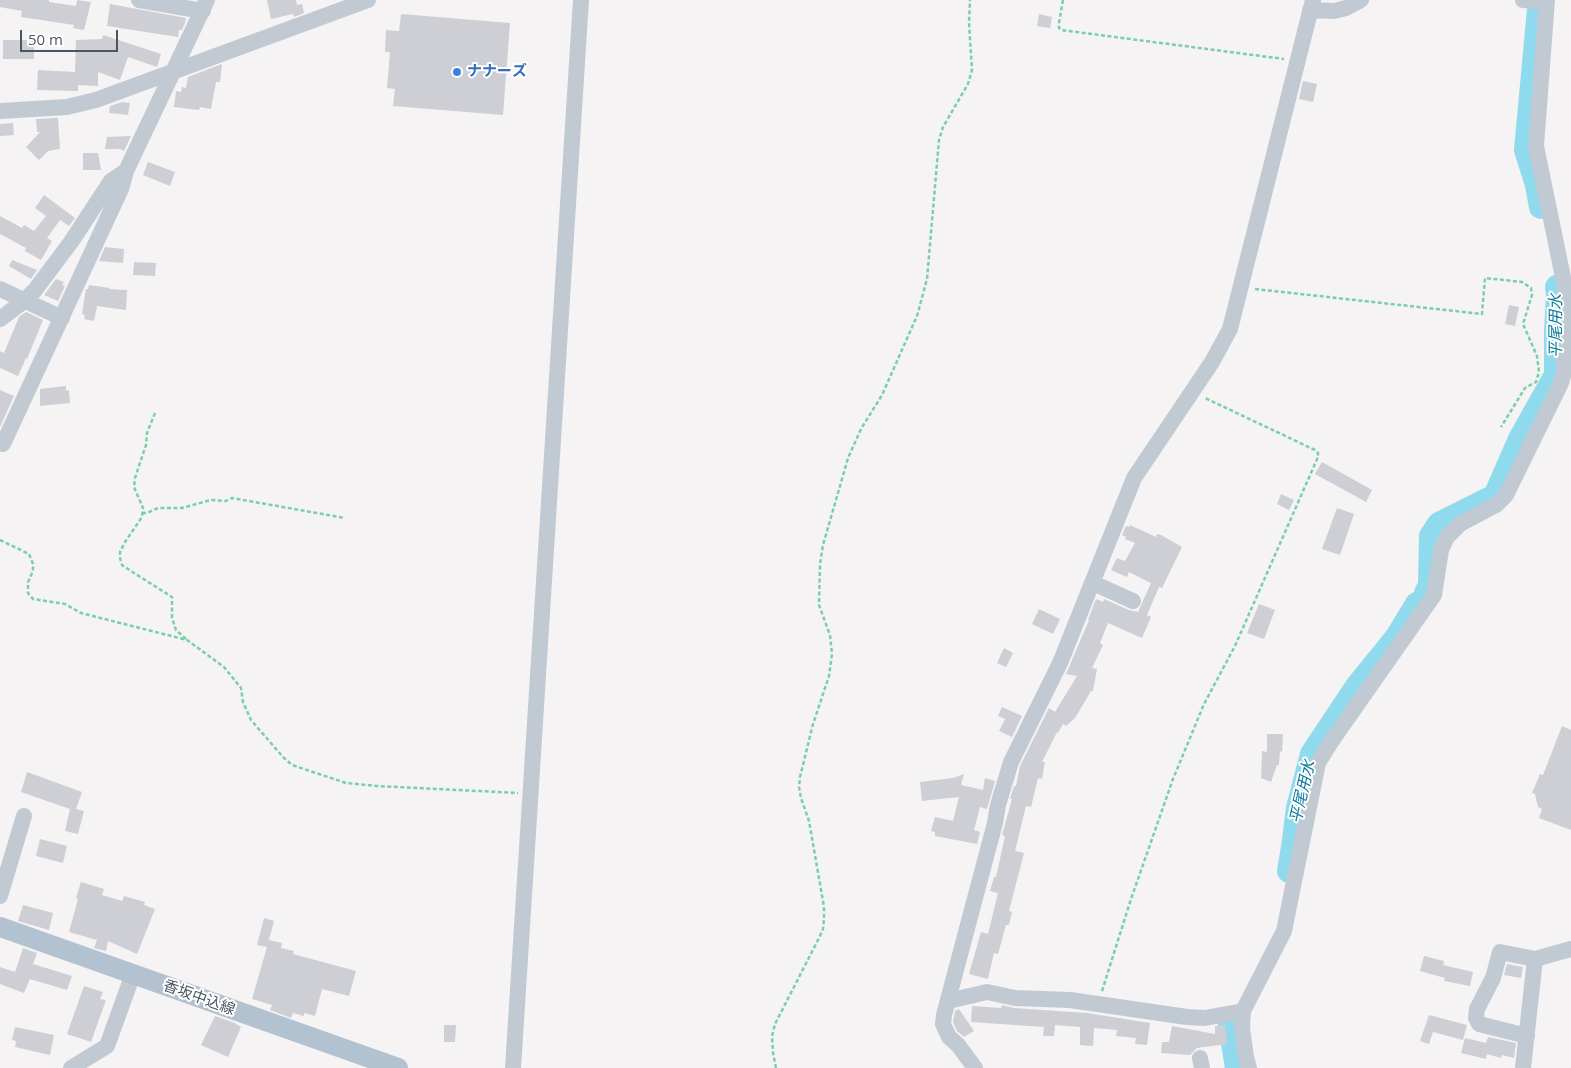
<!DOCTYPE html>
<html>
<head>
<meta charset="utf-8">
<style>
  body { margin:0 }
  #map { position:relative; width:1571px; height:1068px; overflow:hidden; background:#f5f3f3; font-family:"Open Sans",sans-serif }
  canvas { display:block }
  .scale { position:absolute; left:20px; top:30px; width:98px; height:22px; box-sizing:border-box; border:2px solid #4a5661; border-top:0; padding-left:6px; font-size:15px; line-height:18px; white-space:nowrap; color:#4a5661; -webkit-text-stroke:4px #fff; paint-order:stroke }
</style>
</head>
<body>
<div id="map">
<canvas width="1571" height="1068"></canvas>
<div class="scale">50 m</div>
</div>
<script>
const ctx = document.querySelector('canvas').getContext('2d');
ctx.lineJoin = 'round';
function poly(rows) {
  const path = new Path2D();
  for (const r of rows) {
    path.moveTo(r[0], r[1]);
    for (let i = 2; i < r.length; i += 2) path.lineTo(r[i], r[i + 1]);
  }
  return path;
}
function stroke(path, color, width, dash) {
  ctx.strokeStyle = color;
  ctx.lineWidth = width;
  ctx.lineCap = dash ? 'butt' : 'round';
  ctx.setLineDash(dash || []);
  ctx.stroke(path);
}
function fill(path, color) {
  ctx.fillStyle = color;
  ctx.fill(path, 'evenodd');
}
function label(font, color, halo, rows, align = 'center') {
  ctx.font = font + ' "Open Sans","Noto Sans JP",sans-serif';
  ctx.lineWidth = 4;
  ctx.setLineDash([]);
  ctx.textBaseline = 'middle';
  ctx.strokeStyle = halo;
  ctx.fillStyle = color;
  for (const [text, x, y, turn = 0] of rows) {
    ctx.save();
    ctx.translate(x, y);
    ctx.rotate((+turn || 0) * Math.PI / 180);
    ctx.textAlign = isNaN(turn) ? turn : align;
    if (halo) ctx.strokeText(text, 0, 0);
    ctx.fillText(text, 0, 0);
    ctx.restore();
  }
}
const river = poly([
  [1539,9,1526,150,1537,185,1541,207],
  [1426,593,1430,585,1431,536,1439,524,1495,496,1520,439,1556,375,1556,332,1558,294,1557,287],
  [1289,871,1293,847,1298,808,1312,754,1358,685,1397,637,1417,604],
  [1230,1024,1237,1068]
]);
const building = poly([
  [0,0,49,0,49,2,76,6,77,0,91,2,84,30,73,28,74,25,21,17,22,11,0,7],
  [267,0,296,0,297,5,302,4,304,13,294,17,293,14,271,19],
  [110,4,186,18,185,23,182,30,179,30,178,37,107,26],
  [401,14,510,23,503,115,393,106,395,89,387,88,390,52,385,52,386,30,399,31],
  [1039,14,1052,17,1050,28,1037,26],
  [103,35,161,54,157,67,128,57,120,80,98,72,98,86,78,85,78,91,37,90,38,70,75,72,76,40,102,39],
  [3,40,34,40,34,59,3,59],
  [222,64,220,82,216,82,211,109,200,107,199,110,174,107,176,91,181,92,182,87,186,88,188,77],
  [1303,81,1317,84,1313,102,1299,99],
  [122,102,130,103,128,115,109,113,110,106],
  [58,118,60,149,48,151,39,160,26,147,40,132,37,132,36,119],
  [13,123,14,135,0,136,0,124],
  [131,136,124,151,120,149,105,149,107,137],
  [83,153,98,153,101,170,83,170],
  [148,162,175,172,170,186,143,175],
  [44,195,75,218,69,226,60,220,47,238,52,241,41,260,25,251,26,248,0,234,0,216,22,228,24,225,34,231,46,216,35,208],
  [105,247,124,249,123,263,99,261],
  [12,260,37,270,31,279,9,266],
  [134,262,156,263,155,276,133,275],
  [56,279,64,282,62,285,65,286,58,301,44,295],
  [89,285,110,288,109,289,127,290,126,310,97,306,94,321,84,319,85,315,82,314,86,289,88,289],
  [1509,305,1519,307,1515,326,1505,324],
  [26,312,43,320,27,359,26,358,18,376,0,368,0,351,4,353,19,317],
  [66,386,66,391,69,390,70,403,40,406,40,389],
  [0,390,14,396,0,427],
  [1322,462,1372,490,1366,502,1315,474],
  [1281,494,1294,500,1289,510,1277,504],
  [1337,508,1354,514,1340,555,1322,549],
  [1130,525,1156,537,1157,534,1161,535,1182,547,1162,588,1159,587,1147,615,1151,617,1142,638,1108,623,1100,643,1103,645,1092,668,1097,669,1093,691,1091,691,1075,718,1066,726,1063,724,1058,733,1057,732,1042,762,1045,762,1042,779,1038,778,1031,807,1026,806,1015,851,1024,853,1009,911,1012,912,1009,925,1006,925,998,954,994,953,988,979,969,974,981,932,988,934,998,893,990,891,994,877,996,877,1005,836,1002,835,1012,799,1010,799,1014,786,1016,786,1020,766,1049,708,1055,712,1077,676,1066,674,1089,620,1088,620,1096,599,1103,602,1104,599,1129,610,1138,612,1151,583,1129,572,1127,577,1111,570,1117,558,1125,561,1135,543,1125,539,1126,537,1122,535,1126,526,1129,527],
  [1259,604,1275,610,1264,639,1247,633],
  [1039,609,1060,619,1053,634,1032,624],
  [1004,648,1013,653,1006,667,997,663],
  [1002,707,1022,716,1012,737,999,731,1005,719,998,716],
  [1562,726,1571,730,1571,830,1539,818,1542,809,1538,807,1535,794,1532,793,1540,774,1543,775],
  [1267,734,1283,734,1282,752,1280,751,1279,765,1277,765,1271,782,1261,778,1262,751,1267,752],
  [27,772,82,792,76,809,84,811,78,834,65,831,70,809,21,792],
  [964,774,961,785,983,790,985,778,995,781,987,809,980,807,974,830,980,832,977,844,935,836,935,832,931,831,935,817,953,821,959,797,922,801,920,782,953,778],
  [40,839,67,846,63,863,36,856],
  [81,882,104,889,102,895,122,901,124,896,145,902,144,905,155,909,137,954,108,941,106,951,94,948,97,940,69,932,78,899,76,898],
  [23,905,53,913,49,930,18,921],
  [264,918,274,921,267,947,257,945],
  [269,940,282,943,281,948,294,951,293,954,356,971,349,996,322,989,315,1016,304,1013,304,1016,293,1013,291,1018,270,1010,272,1005,252,999],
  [23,948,37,953,33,964,72,976,67,990,30,979,24,993,0,984,0,967,15,972],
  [1424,956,1444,961,1443,965,1473,972,1470,986,1444,981,1445,978,1420,971],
  [1507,964,1523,967,1521,978,1504,975],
  [84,986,103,992,100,999,106,1000,91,1042,67,1034],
  [1002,1005,1014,1008,1087,1013,1150,1023,1147,1045,1135,1044,1136,1038,1116,1036,1117,1030,1094,1028,1093,1046,1080,1045,1080,1027,1055,1025,1054,1036,1043,1036,1044,1027,971,1022,972,1006,1001,1008],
  [959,1009,974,1031,964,1037,957,1031,953,1022,955,1011],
  [1429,1015,1467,1025,1463,1040,1433,1032,1429,1044,1420,1041],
  [215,1016,235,1023,241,1027,228,1057,201,1045],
  [444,1025,456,1025,455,1042,444,1042],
  [1225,1025,1227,1044,1197,1048,1190,1055,1161,1053,1162,1042,1169,1042,1172,1026,1215,1034,1215,1026],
  [15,1027,54,1035,50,1055,15,1047,16,1041,12,1040],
  [1488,1037,1516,1043,1514,1058,1502,1055,1501,1058,1487,1054,1486,1059,1461,1053,1465,1038,1486,1043]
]);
const path = poly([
  [1063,0,1059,23,1059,28,1061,30,1284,59],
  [1255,289,1482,314,1485,278,1522,282,1531,288,1532,295,1523,324,1537,356,1539,372,1536,382,1525,388,1501,427],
  [155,413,147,433,146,445,135,478,134,487,143,508,142,517,125,542,120,552,120,558,122,565,134,573,172,597,172,618,176,630,186,639],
  [142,513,147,513,158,508,182,508,211,500,226,501,232,498,345,518],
  [0,540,29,554,33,564,33,571,28,582,28,593,33,599,65,604,81,613,187,640,224,667,241,688,243,702,251,720,283,757,292,765,346,783,377,786,518,793],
  [1102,991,1131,899,1173,779,1204,704,1235,646,1318,457,1318,453,1315,450,1205,398],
  [776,1068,773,1053,772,1036,775,1024,819,938,823,929,824,918,824,907,809,821,801,798,799,787,800,777,813,724,829,676,832,654,830,635,819,605,820,564,823,545,848,458,861,429,882,395,917,316,927,279,939,140,943,127,968,84,972,70,969,23,970,0]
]);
const minor = poly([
  [139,0,203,11],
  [1523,0,1547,2],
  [1310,10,1334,11,1346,8,1361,0],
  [0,111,67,107,96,100,368,0],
  [0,289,62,318],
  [0,319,24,301,35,290,71,242,111,181,126,171,207,0],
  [3,444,121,189,126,171],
  [1093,583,1133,601],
  [0,896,24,816],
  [948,1001,987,992,1015,998,1070,1000,1187,1017,1205,1018,1243,1011],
  [1527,1036,1479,1024,1476,1018,1477,1009,1493,978,1500,952,1535,959],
  [1200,1058,1202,1068],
  [71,1068,107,1046,133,974],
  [513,1068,581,0],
  [975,1068,958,1045,949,1037,943,1024,944,1015,995,823,998,805,1011,762,1060,663,1134,478,1212,362,1230,329,1313,0],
  [1249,1068,1246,1057,1242,1028,1243,1011,1284,931,1318,763,1331,742,1434,595,1441,550,1447,537,1460,524,1496,505,1506,495,1561,383,1564,372,1565,287,1536,146,1547,0],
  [1523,1068,1535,959,1571,949]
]);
const major = poly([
  [0,927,398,1068]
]);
const markers = [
  [457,72,5,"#3f7fe0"]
];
const shopNames = [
  ["ナナーズ",467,72]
];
const streetNames = [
  ["香坂中込線",199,998,20]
];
const waterNames = [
  ["平尾用水",1556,326,-90],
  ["平尾用水",1303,792,-77]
];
stroke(river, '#90daee', 24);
fill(building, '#cdcfd5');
stroke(path, '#7ad0a6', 2.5, [4, 2.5]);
stroke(minor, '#c1cad2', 16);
stroke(major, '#b3c2d1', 20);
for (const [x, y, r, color] of markers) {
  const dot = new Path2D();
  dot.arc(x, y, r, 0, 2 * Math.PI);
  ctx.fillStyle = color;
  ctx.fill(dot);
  stroke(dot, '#fff', 2);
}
label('bold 15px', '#366cbe', '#fff', shopNames, 'left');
label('15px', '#4a5661', '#fff', streetNames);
label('italic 16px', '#0c7c9b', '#fff', waterNames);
</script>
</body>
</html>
